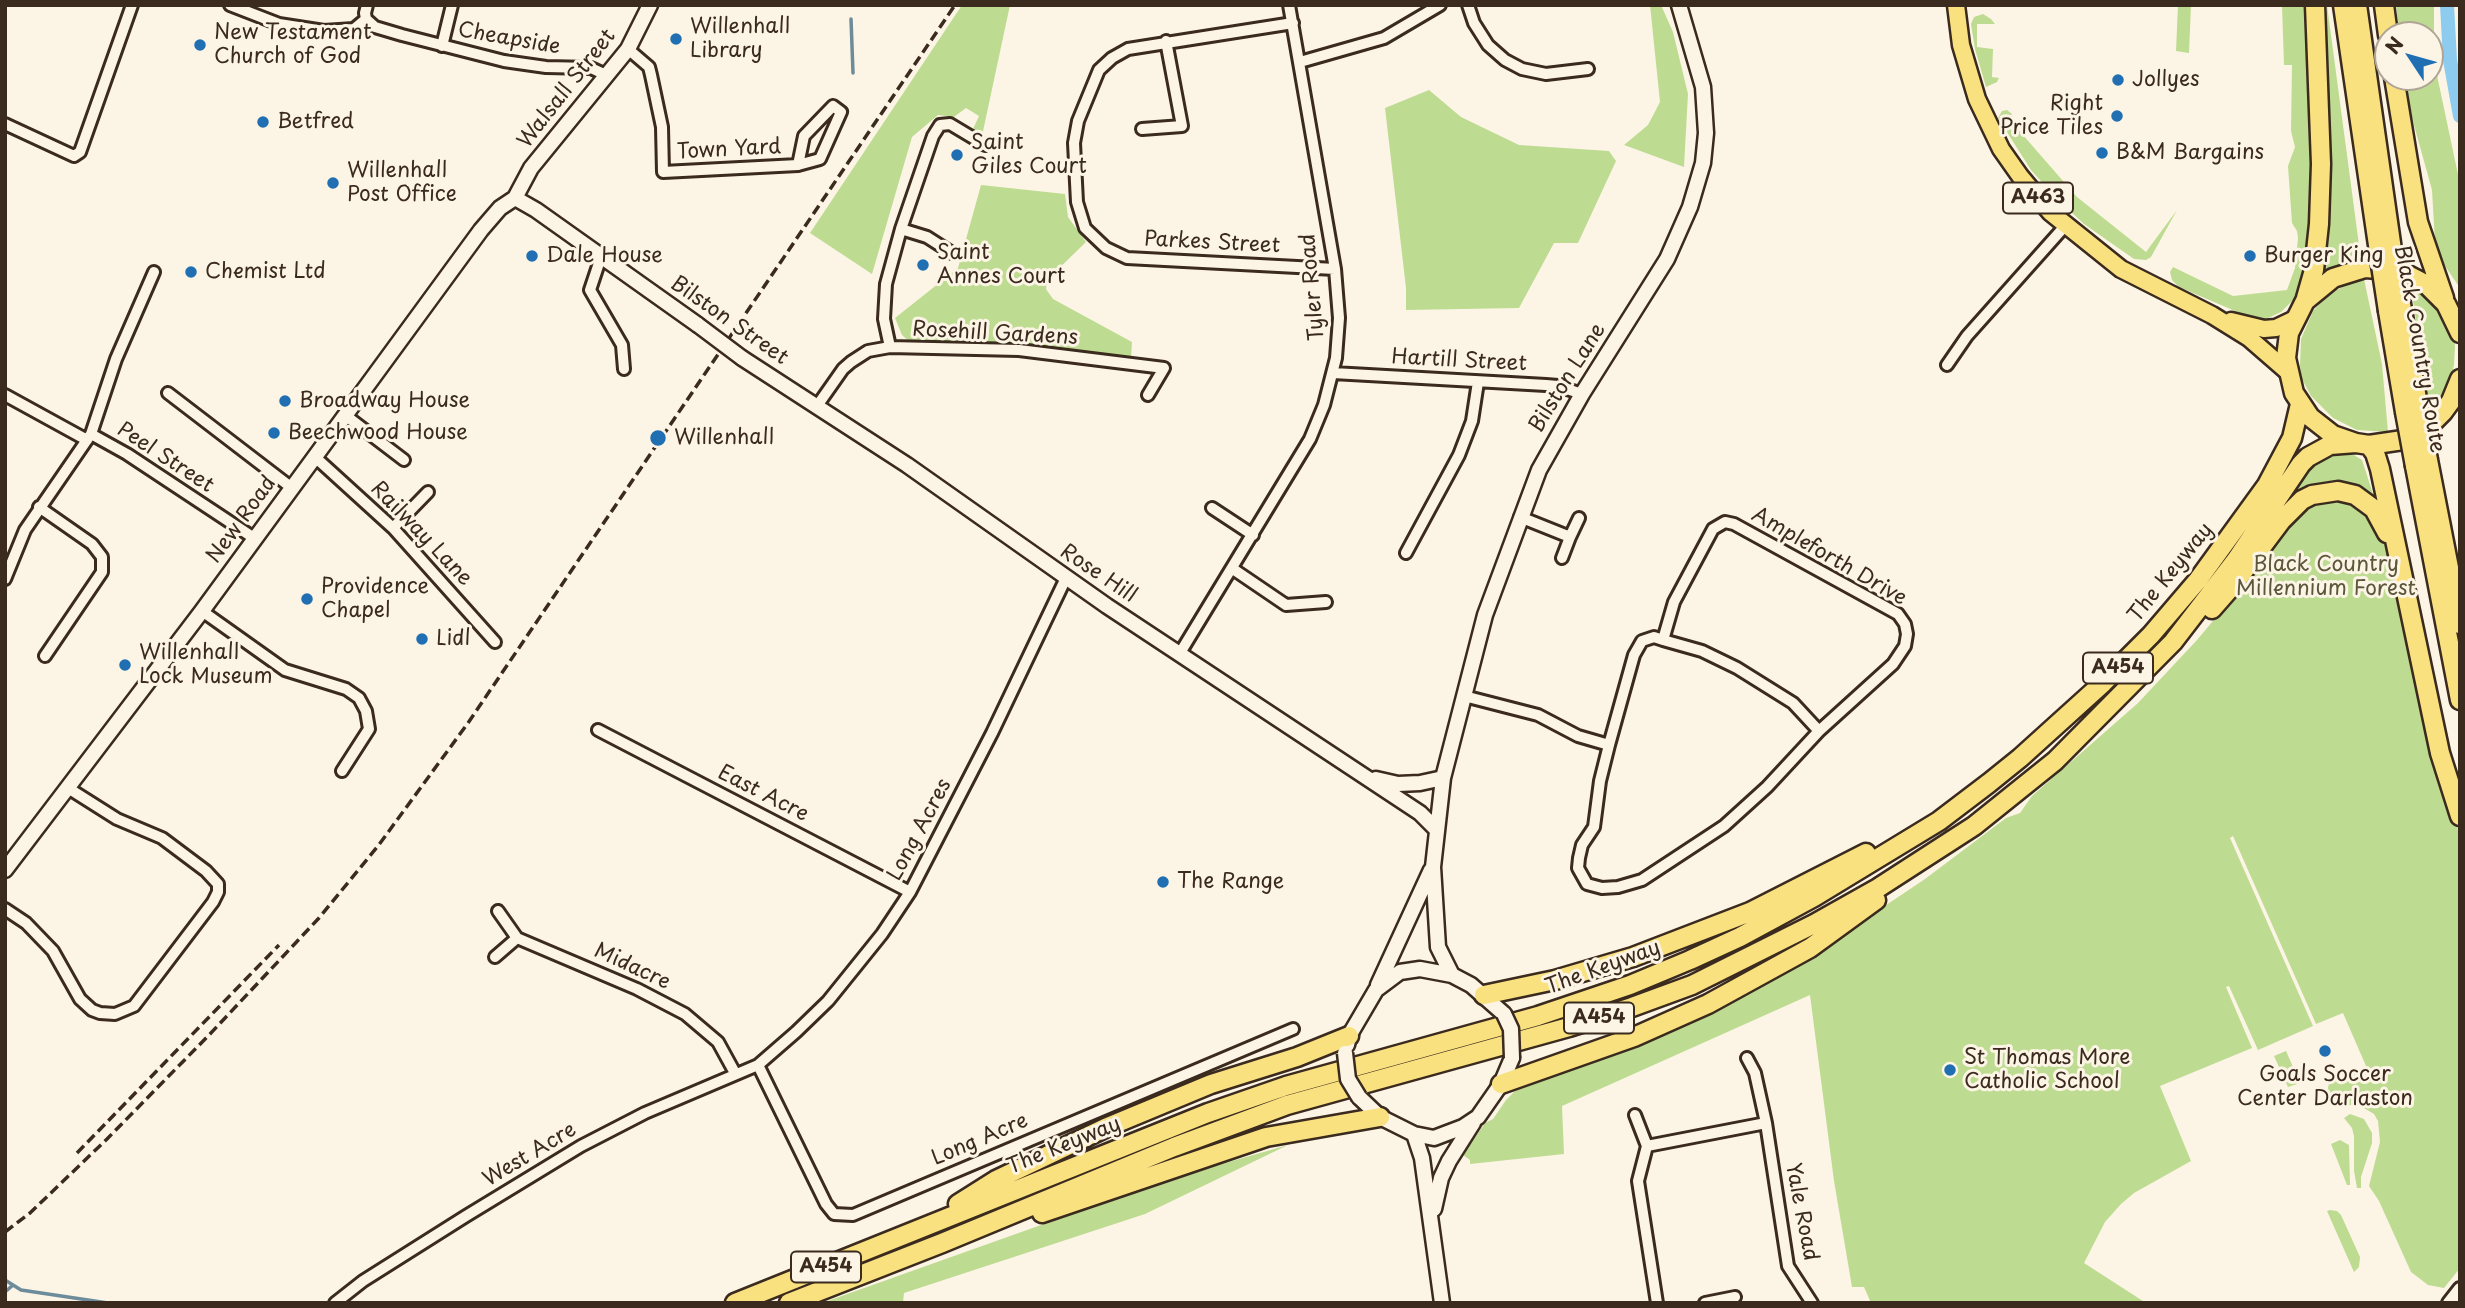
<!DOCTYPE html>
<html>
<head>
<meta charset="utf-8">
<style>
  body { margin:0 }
  #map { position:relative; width:2465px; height:1308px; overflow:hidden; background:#fcf5e5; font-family:"Playpen Sans",sans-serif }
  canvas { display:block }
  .frame { position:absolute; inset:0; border:7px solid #3b2a1e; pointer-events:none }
  .north { position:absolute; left:2374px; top:21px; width:70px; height:70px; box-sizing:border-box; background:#fcf5e5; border:2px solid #afa495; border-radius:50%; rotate:306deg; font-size:19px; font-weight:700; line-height:28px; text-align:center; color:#3b2a1e }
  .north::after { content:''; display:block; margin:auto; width:24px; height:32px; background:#1f6fb2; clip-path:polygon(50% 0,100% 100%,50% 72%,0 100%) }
</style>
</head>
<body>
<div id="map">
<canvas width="2465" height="1308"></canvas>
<div class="frame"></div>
<div class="north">N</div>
</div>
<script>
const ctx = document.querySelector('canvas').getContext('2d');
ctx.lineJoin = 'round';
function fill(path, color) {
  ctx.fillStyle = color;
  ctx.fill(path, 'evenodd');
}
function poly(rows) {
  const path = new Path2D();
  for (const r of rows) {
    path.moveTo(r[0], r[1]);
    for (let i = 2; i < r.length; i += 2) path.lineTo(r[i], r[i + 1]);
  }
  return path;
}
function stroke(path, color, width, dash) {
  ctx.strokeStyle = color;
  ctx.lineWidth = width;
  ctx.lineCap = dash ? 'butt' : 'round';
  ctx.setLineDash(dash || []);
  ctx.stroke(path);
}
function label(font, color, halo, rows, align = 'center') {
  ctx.font = font + ' "Playpen Sans",sans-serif';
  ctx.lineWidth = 6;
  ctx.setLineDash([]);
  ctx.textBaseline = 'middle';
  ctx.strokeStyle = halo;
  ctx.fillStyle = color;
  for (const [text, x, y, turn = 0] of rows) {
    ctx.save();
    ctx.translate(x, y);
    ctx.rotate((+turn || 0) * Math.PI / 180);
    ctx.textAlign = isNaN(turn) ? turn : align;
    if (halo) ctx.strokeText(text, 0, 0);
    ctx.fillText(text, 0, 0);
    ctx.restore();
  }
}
const green = poly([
  [962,5,1010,5,982,136,973,129,979,116,966,108,954,117,938,115,912,137,872,274,810,233],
  [1650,5,1661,5,1673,32,1688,94,1684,167,1624,145,1648,125,1660,102],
  [2178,5,2191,5,2189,53,2176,51],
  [2282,5,2306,5,2314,188,2308,255,2300,287,2295,298,2281,312,2266,319,2256,320,2179,287,2172,280,2170,272,2173,267,2233,296,2287,290,2295,268,2298,238,2297,231,2292,223,2288,166,2295,147,2291,131,2292,65,2284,65],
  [2322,5,2327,5,2361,260,2338,268,2316,284],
  [2396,5,2434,5,2434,61,2460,184,2460,288,2445,266,2435,242,2432,190,2414,125,2404,77,2430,77,2430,35,2399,35],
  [1983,14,1991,19,1995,24,1977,24,1977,47,1993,49,1992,77,1999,78,1997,82,1986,87,1975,49,1971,24,1974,17],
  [1429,90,1461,117,1519,145,1609,151,1616,161,1578,243,1554,243,1519,308,1406,310,1406,288,1385,108],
  [2007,110,2012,114,2009,119,2077,197,2146,252,2177,210,2151,257,2146,260,2134,259,2084,224,2055,197,2031,170,1998,118,2002,111],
  [981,185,1065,194,1068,217,1086,242,1047,280,1046,289,1053,299,1132,342,1131,359,1069,349,910,342,902,335,895,318,958,268],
  [2364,279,2382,364,2388,432,2357,430,2333,418,2311,396,2302,379,2300,367,2301,339,2313,311,2330,293,2353,282],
  [2410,281,2438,304,2453,336,2455,346,2454,365,2449,385,2440,402,2430,413],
  [2349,452,2362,460,2375,500,2343,484,2323,483,2305,489,2282,509,2302,473,2313,462,2333,453],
  [2343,499,2366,509,2384,541,2425,714,2445,793,2460,836,2460,1268,2444,1288,2428,1285,2411,1272,2379,1201,2369,1186,2380,1142,2378,1121,2374,1114,2357,1104,2339,1107,2325,1102,2329,1083,2366,1066,2343,1013,2316,1024,2233,836,2230,838,2313,1026,2258,1050,2229,986,2226,987,2252,1048,2160,1086,2191,1161,2134,1193,2121,1204,2105,1222,2084,1263,2146,1303,1871,1303,1864,1287,1852,1287,1834,1181,1810,995,1562,1106,1564,1154,1470,1164,1470,1160,1463,1155,1485,1123,1493,1119,1506,1100,1514,1092,1527,1084,1527,1081,1834,940,1925,879,2006,818,2020,813,2032,796,2138,703,2197,640,2228,603,2287,522,2317,500],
  [2286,1051,2300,1083,2288,1087,2274,1056],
  [2350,1114,2364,1119,2372,1133,2372,1143,2361,1177,2361,1188,2357,1188,2354,1171,2354,1136,2352,1128,2344,1118],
  [2340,1140,2349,1145,2350,1185,2347,1185,2331,1144],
  [1288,1145,1145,1214,904,1293,903,1303,822,1303,1173,1178],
  [2330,1210,2337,1211,2341,1215,2360,1257,2359,1267,2354,1272,2327,1211]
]);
const stream = poly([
  [851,19,853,73],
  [5,1280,21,1290,108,1303],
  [5,1292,13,1285]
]);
const canal = poly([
  [2447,5,2450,60,2460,116]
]);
const minor = poly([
  [230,5,279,24,324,31,354,29,366,19],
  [1468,5,1474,23,1488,45,1505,60,1522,69,1546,74,1588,69],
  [366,19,375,27,402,35,504,61,546,67,591,68,606,75],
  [366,19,365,13,367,5],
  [1293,23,1128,49,1112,58,1099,70,1078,121,1074,143,1077,202,1085,228,1106,248,1127,258,1335,269],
  [442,46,452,5],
  [628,49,649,67,651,75,662,127,663,172,798,165,804,136,833,106,841,112,820,159,798,165],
  [1300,62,1384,38,1440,5],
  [5,124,74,156,80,152,132,5],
  [1142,129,1182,126,1166,41],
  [901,229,927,237,952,253],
  [601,257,590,290,622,345,624,369],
  [890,347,884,319,886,284,901,229,933,136,940,125,950,124,985,145],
  [1947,365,1967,336,2065,226],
  [1333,373,1546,385,1558,386,1582,394],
  [168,393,292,488],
  [5,395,87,440],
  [817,406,843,369,851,362,868,351,890,347,1019,350,1164,368,1148,395],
  [345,415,404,460],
  [91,434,127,454,254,538],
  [315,457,393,528,495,642],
  [39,507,92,544,102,557,102,572,45,656],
  [1212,508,1253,535],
  [1520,517,1570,537,1579,518],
  [393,528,428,492],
  [1406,553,1459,455,1472,421,1478,382],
  [1562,558,1570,537],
  [1233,569,1286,605,1326,602],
  [5,579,25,530,91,434,116,359,154,272],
  [202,611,285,670,346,689,359,698,366,711,369,729,342,771],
  [1663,640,1674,602,1713,529,1725,522,1734,524,1898,614,1905,624,1907,634,1905,646,1893,664,1819,731,1767,787,1724,826,1642,880,1618,887,1602,888,1587,884,1578,868,1579,858,1582,845,1594,827,1600,781,1609,745,1634,655,1642,641,1654,637,1663,640,1702,651,1737,668,1793,703,1819,731],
  [1180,653,1310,439,1324,405,1336,358,1339,318,1335,269,1289,5],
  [1464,696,1538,715,1578,736,1609,745],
  [598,730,910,892],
  [5,909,26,923,53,951,80,999,92,1010,100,1013,115,1014,134,1006,213,902,218,892,218,884,206,871,162,838,117,819,68,788],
  [498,911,517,938],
  [495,957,517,938,637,989,685,1014,718,1042,735,1073],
  [1747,1058,1755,1073,1766,1123],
  [758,1065,826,1204,834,1214,853,1215,1293,1029],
  [1635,1115,1647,1146],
  [335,1303,363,1281,466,1216,581,1146,645,1113,758,1065,796,1032,828,1001,853,970,882,934,910,892,992,733,1066,578],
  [1657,1303,1638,1181,1647,1146,1766,1123,1788,1266,1812,1303],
  [1705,1303,1735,1297]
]);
const tertiary = poly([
  [2449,1303,2460,1289]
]);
const secondary = poly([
  [515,198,531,168,628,49,650,5],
  [515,198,536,210,698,325],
  [742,358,907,465,1107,606,1420,813,1437,830],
  [1376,779,1398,784,1420,783,1443,778],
  [5,870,202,611,481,230,500,208,515,198],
  [1452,975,1438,947,1433,867,1443,778,1485,615,1539,470,1582,394,1667,259,1690,207,1703,163,1706,133,1703,87,1679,5],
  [1378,985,1431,870],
  [1347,1045,1349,1036,1376,990,1400,972,1420,969,1452,975,1471,985,1504,1014],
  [1359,1097,1380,1117,1414,1134,1434,1138,1463,1127,1478,1117,1501,1084,1512,1058],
  [1414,1134,1422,1158,1442,1303],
  [1434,1209,1441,1178,1449,1161,1473,1123]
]);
const primary = poly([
  [1956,5,1961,45,1977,99,2001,149,2020,176,2050,212,2121,269,2212,315,2249,338,2287,371],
  [2231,321,2264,329,2276,328,2295,319]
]);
const trunk = poly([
  [2343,5,2379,252],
  [2357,5,2392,250],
  [2384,5,2388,35],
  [2394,77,2418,222,2444,298],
  [2306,298,2314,270,2319,224,2321,164,2315,5],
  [2402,310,2418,405],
  [2388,311,2405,412],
  [2460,333,2446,304,2427,285,2406,274,2392,270,2365,268,2333,278,2305,301,2289,333,2286,358,2294,393,2310,417,2333,435,2356,443,2369,445,2403,440,2426,429,2443,412,2451,401,2460,379],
  [2369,445,2375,453,2380,469,2440,753,2460,816],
  [2428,460,2460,624],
  [2415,466,2460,700],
  [2212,609,2233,585,2281,521,2302,500,2312,495,2338,491,2355,495,2374,509,2387,533],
  [1484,995,1555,980,1633,957,1750,912,1866,853],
  [1501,1084,1634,1037,1708,1004,1810,948,1876,900],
  [958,1204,996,1180,1105,1128,1211,1084,1297,1057,1349,1036],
  [1042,1213,1266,1137,1380,1117],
  [735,1303,1208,1113,1286,1086,1538,1016,1630,985,1690,960,1740,937,1814,897,1939,821,1989,783,2020,758,2103,683,2151,635,2198,580,2267,485,2292,438,2300,404],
  [789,1303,942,1243,1174,1147,1287,1105,1569,1027,1632,1007,1692,985,1814,924,1878,888,1974,826,2055,761,2173,642,2236,560,2301,464,2308,457,2330,445,2356,443]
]);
const rail = poly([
  [77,1153,279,945],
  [5,1232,30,1213,107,1139,210,1034,319,918,378,846,468,723,955,5]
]);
const secondaryBridge = poly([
  [698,325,742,358],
  [1504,1014,1511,1029,1512,1058],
  [1345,1053,1348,1079,1359,1097]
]);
const trunkBridge = poly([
  [2392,250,2402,310],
  [2379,252,2388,311],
  [2418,405,2428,460],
  [2405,412,2415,466]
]);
const markers = [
  [676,39,7,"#1f6fb2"],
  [200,45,7,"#1f6fb2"],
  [2118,80,7,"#1f6fb2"],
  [2117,116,7,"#1f6fb2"],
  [263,122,7,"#1f6fb2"],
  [2102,153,7,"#1f6fb2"],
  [957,155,7,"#1f6fb2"],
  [333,183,7,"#1f6fb2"],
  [532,256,7,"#1f6fb2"],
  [2250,256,7,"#1f6fb2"],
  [923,265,7,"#1f6fb2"],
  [191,272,7,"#1f6fb2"],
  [285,401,7,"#1f6fb2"],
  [274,433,7,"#1f6fb2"],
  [658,438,9,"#1f6fb2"],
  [307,599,7,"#1f6fb2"],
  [422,639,7,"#1f6fb2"],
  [125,665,7,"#1f6fb2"],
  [1163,882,7,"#1f6fb2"],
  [2325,1051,7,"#1f6fb2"],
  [1950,1070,7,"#1f6fb2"]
];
const shields = [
  [2038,198,70],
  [2118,668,70],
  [1599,1018,70],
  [826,1267,70]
];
const shieldNames = [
  ["A463",2038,198],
  ["A454",2118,668],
  ["A454",1599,1018],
  ["A454",826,1267]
];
const poiNames = [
  ["Willenhall",690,27],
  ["Library",690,51],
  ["New Testament",214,33],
  ["Church of God",214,57],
  ["Jollyes",2132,80],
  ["Right",2103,104,"right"],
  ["Price Tiles",2103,128,"right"],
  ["Betfred",277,122],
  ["Saint",971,143],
  ["Giles Court",971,167],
  ["B&M Bargains",2116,153],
  ["Willenhall",347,171],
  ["Post Office",347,195],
  ["Saint",937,253],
  ["Annes Court",937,277],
  ["Dale House",546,256],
  ["Burger King",2264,256],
  ["Chemist Ltd",205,272],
  ["Broadway House",299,401],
  ["Beechwood House",288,433],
  ["Willenhall",674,438],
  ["Providence",321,587],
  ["Chapel",321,611],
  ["Lidl",436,639],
  ["Willenhall",139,653],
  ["Lock Museum",139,677],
  ["The Range",1177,882],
  ["St Thomas More",1964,1058],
  ["Catholic School",1964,1082],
  ["Goals Soccer",2325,1075,"center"],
  ["Center Darlaston",2325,1099,"center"]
];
const streetNames = [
  ["Cheapside",509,39,10],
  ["Walsall Street",567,89,-52],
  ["Town Yard",729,150,-3],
  ["Parkes Street",1212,243,3],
  ["Tyler Road",1313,287,-95],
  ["Bilston Street",729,321,35],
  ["Rosehill Gardens",995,334,3],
  ["Black Country Route",2419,349,80],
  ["Hartill Street",1459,361,3],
  ["Bilston Lane",1568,378,-58],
  ["Peel Street",165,458,33],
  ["New Road",242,520,-54],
  ["Railway Lane",421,534,46],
  ["Ampleforth Drive",1829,557,30],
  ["The Keyway",2171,573,-51],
  ["Rose Hill",1098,574,34],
  ["East Acre",763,794,27],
  ["Long Acres",920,830,-62],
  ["Midacre",632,967,25],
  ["The Keyway",1603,968,-20],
  ["Long Acre",980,1140,-23],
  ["The Keyway",1064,1146,-22],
  ["West Acre",530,1155,-31],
  ["Yale Road",1801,1212,79]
];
const parkNames = [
  ["Black Country",2326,565],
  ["Millennium Forest",2326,589]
];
fill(green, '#bedb92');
stroke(stream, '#6c8b9b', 3.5);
stroke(canal, '#8dccee', 14);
stroke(minor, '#3b2a1e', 16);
stroke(tertiary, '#3b2a1e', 18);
stroke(secondary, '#3b2a1e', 19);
stroke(primary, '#3b2a1e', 21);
stroke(trunk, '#3b2a1e', 23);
stroke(minor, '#fcf5e5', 10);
stroke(tertiary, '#fcf5e5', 12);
stroke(secondary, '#fcf5e5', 14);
stroke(primary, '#fae180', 16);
stroke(trunk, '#fae180', 18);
stroke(rail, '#3b2a1e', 3.5, [10, 5]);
stroke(secondaryBridge, '#3b2a1e', 19, []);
stroke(trunkBridge, '#3b2a1e', 23, []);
stroke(secondaryBridge, '#fcf5e5', 14);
stroke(trunkBridge, '#fae180', 18);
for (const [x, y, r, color] of markers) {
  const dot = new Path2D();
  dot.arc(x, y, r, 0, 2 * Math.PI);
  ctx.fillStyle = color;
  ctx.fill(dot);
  stroke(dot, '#fcf5e5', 2.5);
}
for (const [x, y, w] of shields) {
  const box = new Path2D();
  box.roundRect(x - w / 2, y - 15.5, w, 31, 5);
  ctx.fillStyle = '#fcf5e5';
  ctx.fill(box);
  stroke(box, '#3b2a1e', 2);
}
label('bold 19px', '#3b2a1e', null, shieldNames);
label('21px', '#3b2a1e', '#fcf5e5', poiNames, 'left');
label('21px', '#3b2a1e', '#fcf5e5', streetNames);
label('21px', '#5c563b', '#fcf5e5', parkNames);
</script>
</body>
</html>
